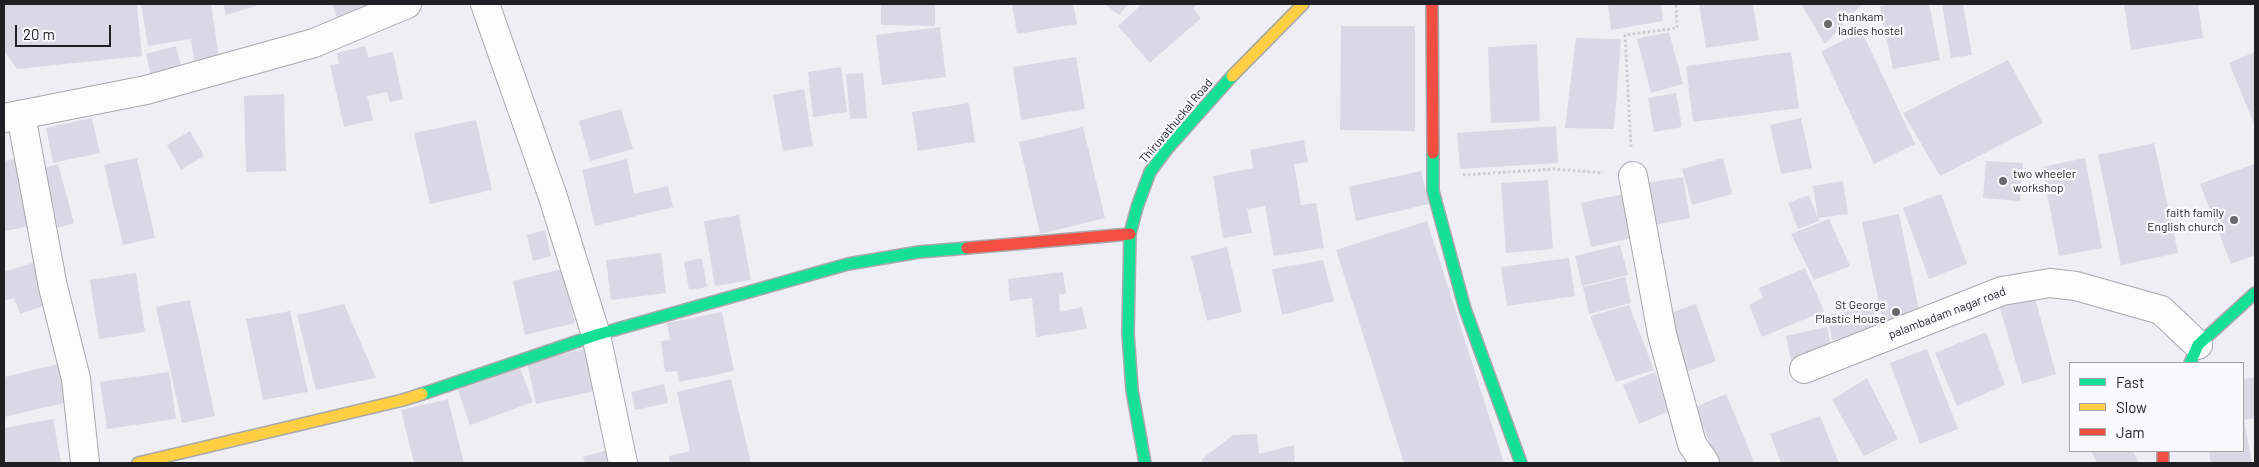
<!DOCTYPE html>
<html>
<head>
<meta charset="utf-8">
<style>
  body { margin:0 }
  #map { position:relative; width:2259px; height:467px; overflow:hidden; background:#efeef4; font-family:Barlow,sans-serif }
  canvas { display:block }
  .frame { position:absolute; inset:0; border:5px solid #201f24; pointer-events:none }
  .legend { position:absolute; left:2069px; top:362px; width:175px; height:90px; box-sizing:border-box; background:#faf9fe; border:1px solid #a3a2a7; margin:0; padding:6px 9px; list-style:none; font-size:15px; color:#201f24 }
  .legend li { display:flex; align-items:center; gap:10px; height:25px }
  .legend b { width:25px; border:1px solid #a3a2a7 }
  .scale { position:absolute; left:15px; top:25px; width:96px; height:22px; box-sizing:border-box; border:2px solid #201f24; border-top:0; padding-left:6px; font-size:15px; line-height:18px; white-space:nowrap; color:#201f24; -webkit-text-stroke:4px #faf9fe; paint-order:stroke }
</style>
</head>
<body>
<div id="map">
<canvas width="2259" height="467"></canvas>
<div class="frame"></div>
<ul class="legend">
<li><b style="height:6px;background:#16e098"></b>Fast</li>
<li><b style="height:6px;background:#ffcf43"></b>Slow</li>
<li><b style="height:6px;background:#f24e42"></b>Jam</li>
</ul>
<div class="scale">20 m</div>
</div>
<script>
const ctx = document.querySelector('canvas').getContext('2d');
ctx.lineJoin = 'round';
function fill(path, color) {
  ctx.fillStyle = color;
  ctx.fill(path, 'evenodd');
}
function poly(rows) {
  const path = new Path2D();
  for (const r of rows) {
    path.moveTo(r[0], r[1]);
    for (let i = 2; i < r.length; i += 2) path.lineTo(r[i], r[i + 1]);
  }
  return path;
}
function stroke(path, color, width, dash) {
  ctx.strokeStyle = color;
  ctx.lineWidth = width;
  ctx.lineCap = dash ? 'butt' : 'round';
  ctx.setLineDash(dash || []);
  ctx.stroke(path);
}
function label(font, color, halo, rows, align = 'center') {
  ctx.font = font + ' Barlow,sans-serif';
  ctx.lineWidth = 4.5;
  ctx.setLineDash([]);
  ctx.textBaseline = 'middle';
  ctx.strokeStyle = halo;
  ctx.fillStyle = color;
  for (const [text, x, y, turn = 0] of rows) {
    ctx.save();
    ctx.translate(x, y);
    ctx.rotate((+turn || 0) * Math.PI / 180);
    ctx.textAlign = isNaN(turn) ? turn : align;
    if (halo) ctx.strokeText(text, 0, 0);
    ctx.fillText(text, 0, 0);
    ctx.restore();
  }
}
const building = poly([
  [4,4,137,4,142,56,17,69,4,51],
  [141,4,211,4,219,58,194,61,191,39,148,46],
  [223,4,262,4,226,15],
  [332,4,390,4,338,21],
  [881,4,935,4,935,26,881,25],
  [1012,4,1073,4,1077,24,1017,34],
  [1105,4,1129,4,1119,15],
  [1142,4,1198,4,1193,8,1201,18,1150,63,1118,26],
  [1608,4,1661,4,1663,21,1611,30],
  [1699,4,1753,4,1759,40,1706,48],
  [1801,4,1862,4,1825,44],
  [1892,4,1929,4,1940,60,1893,69,1880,6],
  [1942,4,1963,4,1972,55,1951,58],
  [2124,4,2198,4,2203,38,2131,50],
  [1341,26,1415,26,1415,131,1340,130],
  [940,27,946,77,882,85,876,35],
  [1669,32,1683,84,1651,93,1637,39],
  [1862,32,1915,144,1874,164,1821,51],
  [1576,38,1621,39,1614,129,1565,128],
  [1537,44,1540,121,1491,123,1488,47],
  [176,46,183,73,152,81,146,54],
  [365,46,368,57,393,52,403,99,390,102,387,92,367,96,373,120,344,127,330,65,339,64,337,53],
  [1791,52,1799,108,1693,122,1686,66],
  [2255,52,2255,126,2229,63],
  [1076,57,1085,109,1021,120,1013,67],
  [2008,60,2043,123,1940,176,1903,113],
  [841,67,847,112,813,117,808,72],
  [863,73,867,118,850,119,846,74],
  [804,89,813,146,783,151,773,95],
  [1676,93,1682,127,1654,132,1648,98],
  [284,94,286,171,246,172,244,96],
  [969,103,975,142,918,151,912,112],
  [621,109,633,149,590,161,579,121],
  [92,118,100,153,53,163,46,128],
  [1801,118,1812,168,1781,174,1770,125],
  [476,120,492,190,430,204,414,133],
  [1556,126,1558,163,1460,169,1457,133],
  [1083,127,1105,218,1040,234,1019,142],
  [190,131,204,156,181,170,167,145],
  [1304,140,1308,162,1294,164,1301,205,1316,203,1324,248,1274,256,1265,206,1247,209,1252,233,1223,238,1213,176,1253,168,1250,150],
  [2154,143,2178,253,2121,265,2098,155],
  [19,158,32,226,4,231,4,161],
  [137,158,155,238,123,245,104,165],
  [1723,158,1732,194,1692,205,1682,169],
  [2085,158,2102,248,2059,256,2042,167],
  [627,159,634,194,668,186,673,207,595,226,582,170],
  [1986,161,2023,163,2020,201,1983,198],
  [58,164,74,223,58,228,41,169],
  [2254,164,2255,255,2231,264,2200,184],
  [1421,171,1429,204,1356,221,1349,187],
  [1683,177,1690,218,1654,225,1647,183],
  [1548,180,1553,249,1506,253,1501,183],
  [1843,181,1848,214,1818,218,1813,186],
  [1628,193,1638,237,1591,247,1581,203],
  [1941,194,1967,264,1929,279,1903,208],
  [1809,195,1819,221,1798,229,1788,203],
  [1899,214,1920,315,1883,322,1862,222],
  [739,215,751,280,715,286,704,221],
  [1829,219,1850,266,1814,280,1791,234],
  [1427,221,1504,463,1404,463,1336,250],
  [545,230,551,256,533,261,527,235],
  [1620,245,1628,275,1582,286,1575,256],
  [1227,247,1242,312,1207,321,1191,256],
  [661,253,666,293,611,300,606,260],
  [702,258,707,287,689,290,684,262],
  [1569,258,1575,296,1507,306,1501,267],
  [1323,260,1334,301,1282,315,1272,269],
  [38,261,52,303,20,314,14,298,4,301,4,272],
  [1805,268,1824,311,1762,337,1749,305,1763,298,1759,288],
  [562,269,575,323,525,335,513,281],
  [1063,272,1066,294,1059,294,1060,312,1082,307,1087,329,1036,337,1032,298,1010,301,1008,279],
  [136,273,145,332,99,339,90,280],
  [1625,277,1631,303,1589,314,1583,287],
  [2033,291,2056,374,2022,384,1998,301],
  [190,300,215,416,182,423,156,307],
  [344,304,376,378,316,390,297,315],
  [1696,304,1716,361,1685,372,1665,315],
  [1629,305,1654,370,1616,382,1590,316],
  [1874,307,1878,332,1832,340,1828,315],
  [290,311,308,392,263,400,246,319],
  [722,312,734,371,679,382,677,371,665,372,661,341,670,340,667,323],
  [1827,327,1833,356,1792,365,1786,336],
  [1986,332,2005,385,1957,406,1935,353],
  [593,347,602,389,536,404,527,362],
  [1927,349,1958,429,1920,444,1890,363],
  [63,363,72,401,4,417,4,377],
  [520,368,533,402,470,425,458,390],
  [169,372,176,419,107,429,100,382],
  [1655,372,1671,410,1639,424,1623,385],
  [2255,377,2255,418,2244,420,2252,463,2211,463,2209,451,2243,451,2243,379],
  [1867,378,1898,439,1864,456,1832,400],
  [731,379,751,463,670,463,669,456,690,451,677,392],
  [664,384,668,403,635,410,631,392],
  [1726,394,1754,461,1749,463,1718,463,1695,407],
  [448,399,464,463,414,463,401,410],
  [1820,416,1839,463,1781,463,1770,434],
  [53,419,61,463,4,463,4,428],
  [1257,434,1259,454,1294,445,1295,463,1202,463,1202,459,1233,435],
  [611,449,615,463,585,463,583,457],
  [2091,451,2133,451,2139,463,2097,463]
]);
const path = poly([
  [1631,147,1625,35,1677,28,1676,4],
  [1463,175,1554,169,1603,173]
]);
const street = poly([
  [485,4,553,197,596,335,623,463],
  [21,115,53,287,76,379,85,463],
  [4,118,146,90,314,43,407,4],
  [1633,176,1662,334,1692,444,1705,463],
  [1804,369,2002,291,2050,283,2076,286,2161,310,2198,345]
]);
const fast = poly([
  [1433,153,1433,191,1465,309,1521,463],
  [2190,363,2198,345,2255,293],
  [422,394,596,335,848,264,919,252,967,248],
  [1145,463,1132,390,1128,333,1130,234,1137,207,1150,172,1167,149,1232,76]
]);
const slow = poly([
  [1232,76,1303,4],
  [138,463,403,400,422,394]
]);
const jam = poly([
  [1432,4,1433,153],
  [967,248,1130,234],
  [2163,451,2163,463]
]);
const markers = [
  [1828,24,5,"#68676d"],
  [2003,181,5,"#68676d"],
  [2234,220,5,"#68676d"],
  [1896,312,5,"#68676d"]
];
const poiNames = [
  ["thankam",1838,17],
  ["ladies hostel",1838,31],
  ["two wheeler",2013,174],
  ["workshop",2013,188],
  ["faith family",2224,213,"right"],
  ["English church",2224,227,"right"],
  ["St George",1886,305,"right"],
  ["Plastic House",1886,319,"right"]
];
const streetNames = [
  ["Thiruvathuckal Road",1176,121,-50],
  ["palambadam nagar road",1947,313,-21]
];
fill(building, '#dad8e5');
stroke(street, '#a8a8ac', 30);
stroke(fast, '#a8a8ac', 14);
stroke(slow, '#a8a8ac', 14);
stroke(jam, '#a8a8ac', 14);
stroke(path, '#cdccce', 3, [2.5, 2.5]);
stroke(street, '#fdfcfd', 28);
stroke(fast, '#16e098', 11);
stroke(slow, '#ffcf43', 11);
stroke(jam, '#f24e42', 11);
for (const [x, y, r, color] of markers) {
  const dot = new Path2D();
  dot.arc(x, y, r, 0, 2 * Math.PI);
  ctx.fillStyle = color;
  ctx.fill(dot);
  stroke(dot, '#faf9fe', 2);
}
label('12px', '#201f24', '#faf9fe', poiNames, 'left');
label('12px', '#201f24', '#faf9fe', streetNames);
</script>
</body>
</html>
